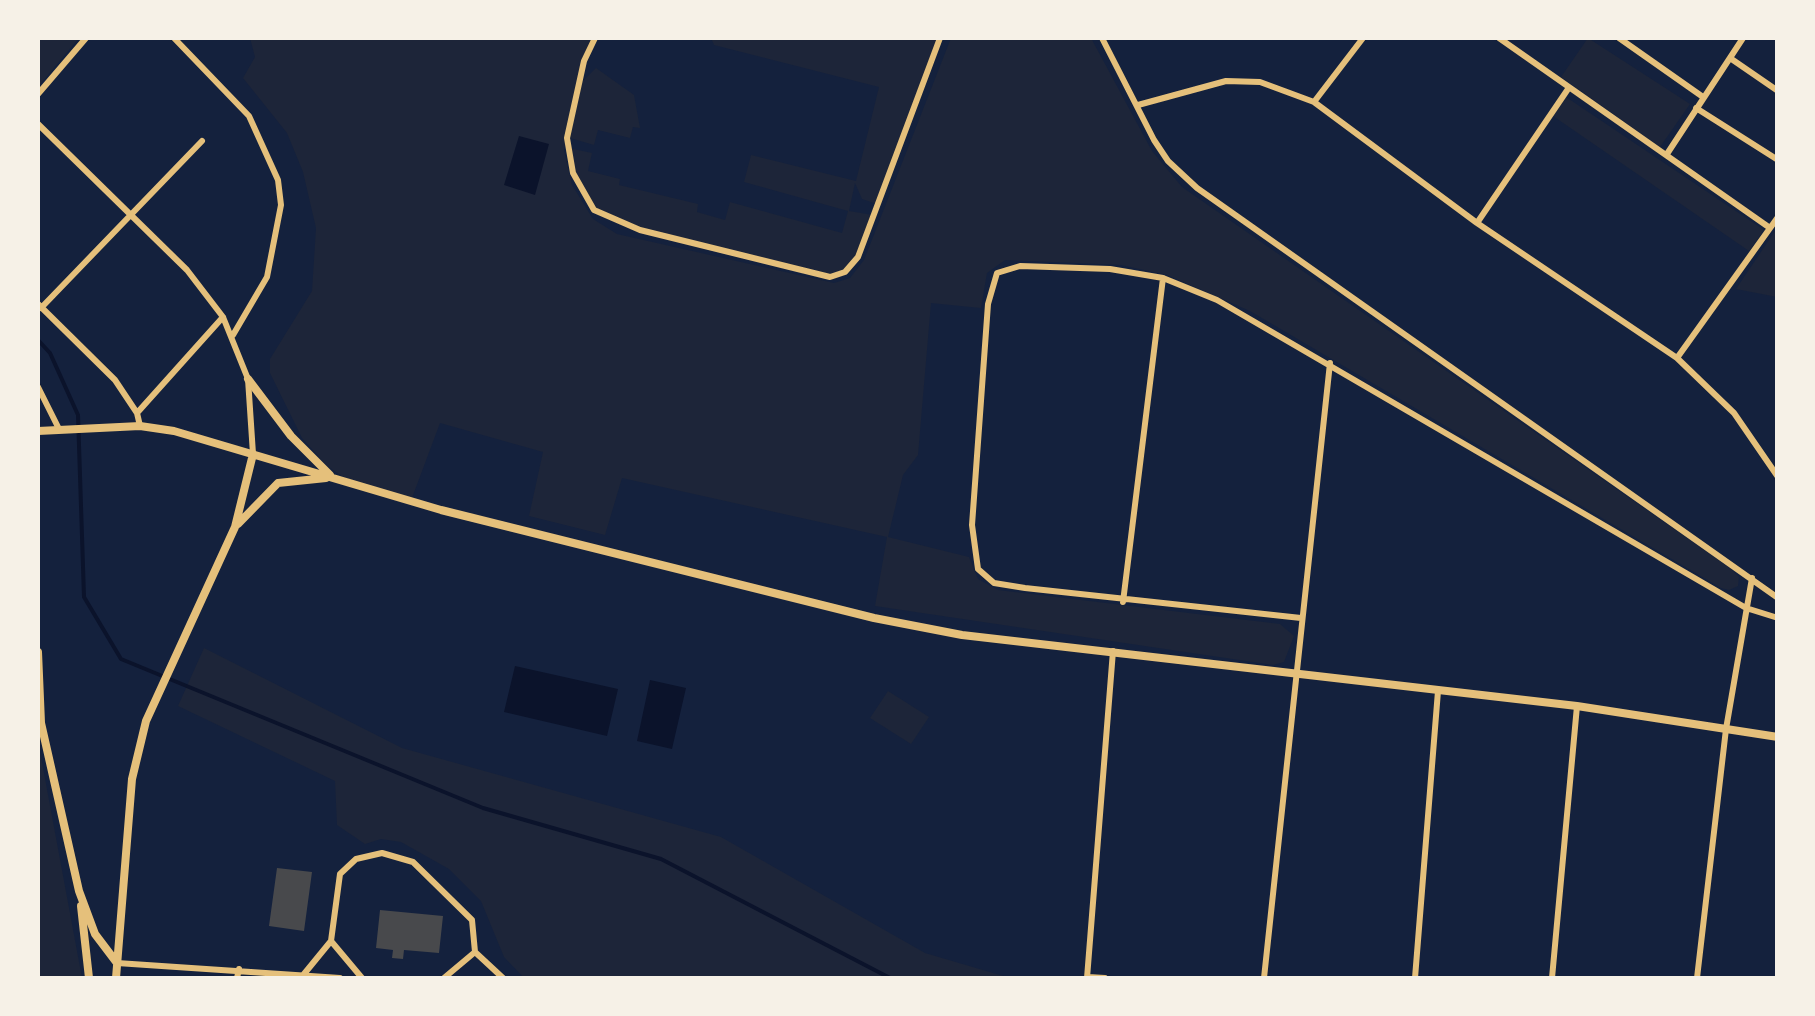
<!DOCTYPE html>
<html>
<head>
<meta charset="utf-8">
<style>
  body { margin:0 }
  #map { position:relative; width:1815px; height:1016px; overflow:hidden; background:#14213d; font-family:Helvetica,sans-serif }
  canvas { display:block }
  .frame { position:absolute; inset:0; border:40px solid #f6f1e7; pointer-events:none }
</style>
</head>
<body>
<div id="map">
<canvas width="1815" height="1016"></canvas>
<div class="frame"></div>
</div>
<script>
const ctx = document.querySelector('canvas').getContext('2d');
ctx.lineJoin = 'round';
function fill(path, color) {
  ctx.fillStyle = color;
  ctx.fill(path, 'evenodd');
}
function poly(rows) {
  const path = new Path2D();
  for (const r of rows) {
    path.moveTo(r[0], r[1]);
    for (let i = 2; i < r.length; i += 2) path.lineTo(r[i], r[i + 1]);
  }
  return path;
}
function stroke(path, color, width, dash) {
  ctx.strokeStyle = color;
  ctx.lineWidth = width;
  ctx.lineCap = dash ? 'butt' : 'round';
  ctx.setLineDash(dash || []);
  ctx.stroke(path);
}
const green = poly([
  [38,38,79,38,38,87],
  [250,38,593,38,584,55,564,150,572,185,593,219,617,234,834,283,850,278,864,260,951,38,1091,38,1152,151,1182,187,1730,568,1739,577,1738,586,1729,590,1721,588,1250,311,1167,275,1121,265,1005,260,987,273,981,308,931,303,918,455,903,475,888,537,969,557,978,579,998,590,1280,624,1294,636,1284,662,1273,665,875,606,887,537,622,478,605,535,529,516,543,452,440,423,412,498,348,480,327,466,302,438,270,373,270,359,312,291,316,228,303,172,287,133,243,78,255,57],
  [711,38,937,38,877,204,862,199,855,183,849,211,873,215,855,258,842,271,828,274,648,230,607,217,593,205,573,168,569,148,592,153,588,171,620,179,619,185,698,204,697,212,725,220,730,202,842,233,848,211,744,182,751,155,856,181,879,87,714,45],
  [1588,38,1690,104,1660,147,1561,77],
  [596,68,634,95,640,128,633,127,630,138,598,130,594,145,570,138,582,82],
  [1566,97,1764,230,1749,251,1553,116],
  [1777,228,1777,297,1736,289],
  [204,648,402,748,721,837,925,953,1010,978,524,978,504,957,481,901,449,869,401,842,381,839,365,844,337,825,335,781,178,706],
  [888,691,929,717,911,744,870,718],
  [38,741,41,757,82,978,38,978]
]);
const water = poly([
  [519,136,549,144,535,195,504,185],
  [515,666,618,689,607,736,504,712],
  [650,680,686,688,672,749,637,741]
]);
const stream = poly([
  [38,340,50,353,78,415,84,597,121,659,483,808,661,859,890,978]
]);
const building = poly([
  [277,868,312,872,304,931,269,926],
  [380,910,443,916,439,953,404,950,403,959,392,958,393,950,376,948]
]);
const minor = poly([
  [174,38,249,116,278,180,281,205,267,277,233,335],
  [595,38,584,61,567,138,573,173,594,210,640,230,830,277,845,272,858,257,940,38],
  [1102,38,1154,140,1168,161,1197,188,1778,598],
  [1499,38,1770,228],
  [1619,38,1703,97],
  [1730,58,1778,91],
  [38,94,86,38],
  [1314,102,1363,38],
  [1138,105,1226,81,1260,82,1314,102,1477,223,1677,358,1734,413,1778,477],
  [1696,108,1778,160],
  [38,124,187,270,223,317,248,379,253,454],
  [1667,154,1743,38],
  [1477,223,1568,89],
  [38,304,115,380,137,413,140,426],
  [41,308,202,141],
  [1677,358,1778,217],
  [38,387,59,429],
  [137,413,223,317],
  [1123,602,1163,278],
  [1301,618,1025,588,994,583,978,569,972,525,988,304,997,273,1020,266,1110,269,1163,278,1217,300,1746,608,1778,618],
  [475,952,503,978],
  [117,963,340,978],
  [304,974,331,941],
  [1088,977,1105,978],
  [237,978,239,969],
  [362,978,331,941,340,874,356,859,382,853,413,862,472,920,475,952,444,978],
  [1087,978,1113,651],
  [1264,978,1330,363],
  [1415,978,1438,691],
  [1552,978,1577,706],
  [1697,978,1726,729,1752,578]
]);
const tertiary = poly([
  [248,379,291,436,330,475],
  [38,431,140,426,174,431,441,510,874,618,962,635,1577,706,1778,737],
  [238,524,278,483,326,478],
  [38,652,41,723,79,891,95,934,117,963],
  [81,906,89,978],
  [116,978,132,779,146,721,235,527,253,454]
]);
fill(green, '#1d2539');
fill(water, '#0b132b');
stroke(stream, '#0b132b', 4);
fill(building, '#48494c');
stroke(minor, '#e5c07b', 6);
stroke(tertiary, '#e5c07b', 8);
</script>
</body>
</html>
